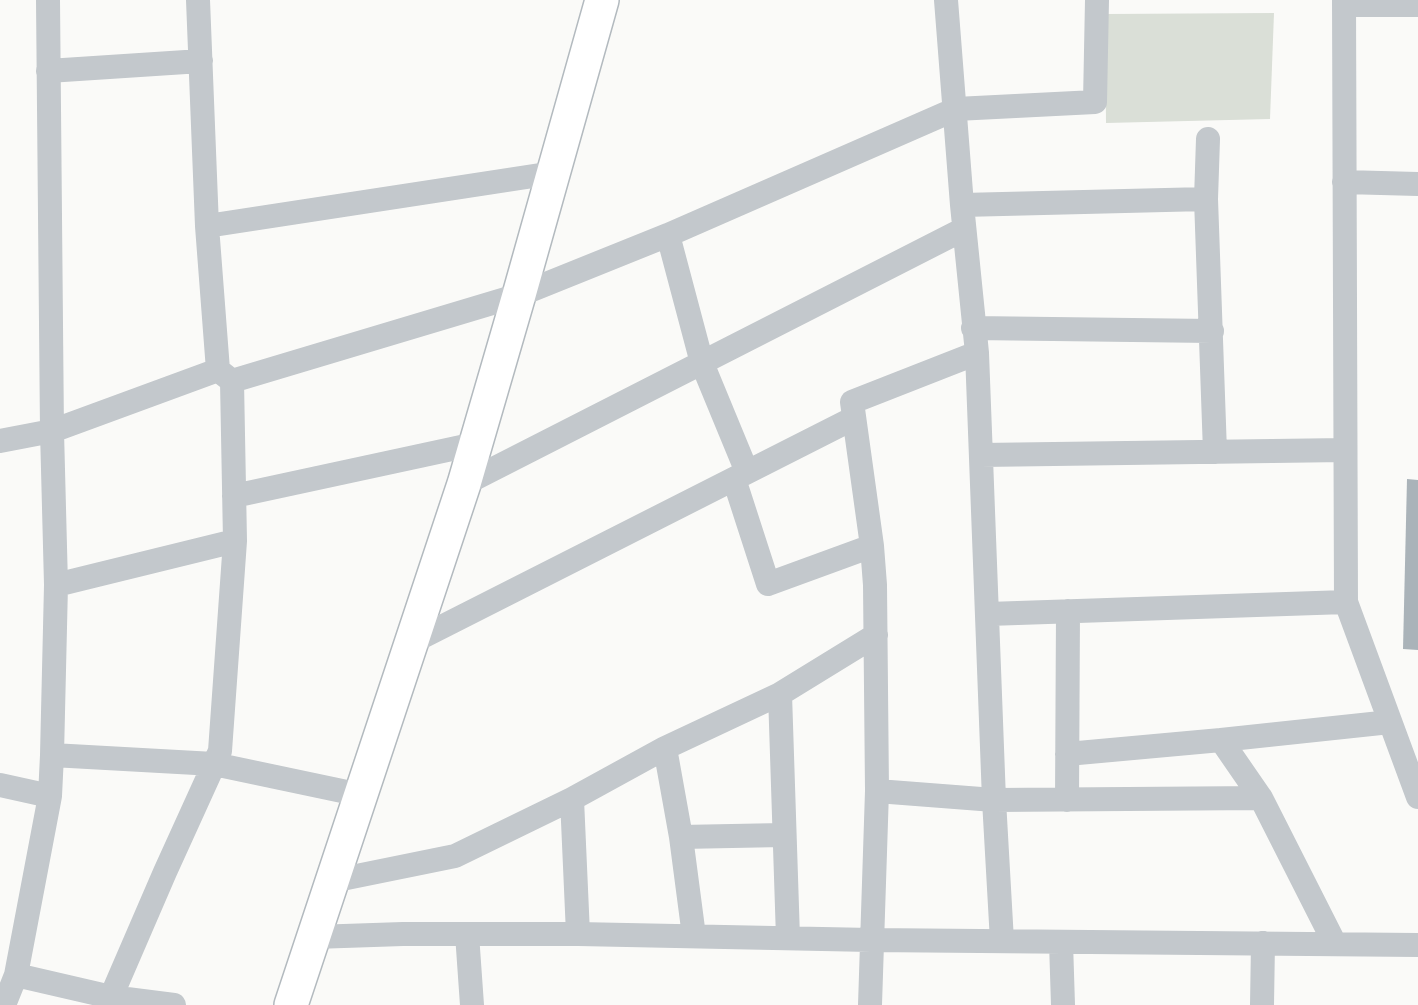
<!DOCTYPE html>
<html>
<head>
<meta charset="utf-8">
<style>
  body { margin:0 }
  canvas { display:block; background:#fafaf8 }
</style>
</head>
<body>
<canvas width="1418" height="1005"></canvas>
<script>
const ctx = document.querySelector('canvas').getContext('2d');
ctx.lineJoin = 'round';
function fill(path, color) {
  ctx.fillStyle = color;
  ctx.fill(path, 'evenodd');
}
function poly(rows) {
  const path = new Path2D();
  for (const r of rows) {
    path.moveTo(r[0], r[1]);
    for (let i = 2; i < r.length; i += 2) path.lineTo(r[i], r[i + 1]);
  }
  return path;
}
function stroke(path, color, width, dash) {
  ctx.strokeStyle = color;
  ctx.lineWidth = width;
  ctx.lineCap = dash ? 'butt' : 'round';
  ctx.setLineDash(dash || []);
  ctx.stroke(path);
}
const green = poly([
  [1274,13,1270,119,1106,123,1105,14]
]);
const building = poly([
  [1407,479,1418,480,1418,650,1403,649]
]);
const minor = poly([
  [198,0,207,226,218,370,232,381,519,295,668,235,956,109,1095,102,1097,0],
  [946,0,962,205,977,353,994,800,1002,941],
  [1344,0,1346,602,1418,797],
  [1344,5,1418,5],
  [48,71,201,61],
  [1208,139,1206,199,1215,452],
  [1344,182,1418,184],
  [962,205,1206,199],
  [207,226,553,173],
  [668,235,702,363,747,472],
  [973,328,1212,331],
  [0,441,52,431,218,370],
  [981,455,1345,450],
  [734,479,768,584,872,546],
  [464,484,964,229],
  [234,496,475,444],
  [56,585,235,541,232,381],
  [988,614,1346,602],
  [412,642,854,418],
  [1221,740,1390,722],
  [665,748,780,694],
  [1067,754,1221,740,1261,798],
  [52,755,214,764,361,795],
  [0,785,50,796],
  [877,791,994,800,1261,798,1335,944],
  [1067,800,1068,611],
  [681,837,783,835],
  [332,881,455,856,572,799],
  [467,934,472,1005],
  [578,934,572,799,665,748,681,837,694,936],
  [314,937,403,934,578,934,871,940,1418,945],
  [788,938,780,694,876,635],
  [1061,942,1063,1005],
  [16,975,50,796,52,755,56,585,52,431,48,0],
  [111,997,165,872,220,751,235,541],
  [4,1005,16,975,111,997,174,1005],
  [870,1005,877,791,875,585,872,546,852,402,977,353],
  [1262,1005,1263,943]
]);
const secondary = poly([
  [291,1005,464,484,519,295,602,0]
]);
fill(green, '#dadfd7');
fill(building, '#aab3b9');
stroke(secondary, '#b3babf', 36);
stroke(minor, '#c3c8cc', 24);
stroke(secondary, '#fff', 33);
</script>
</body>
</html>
